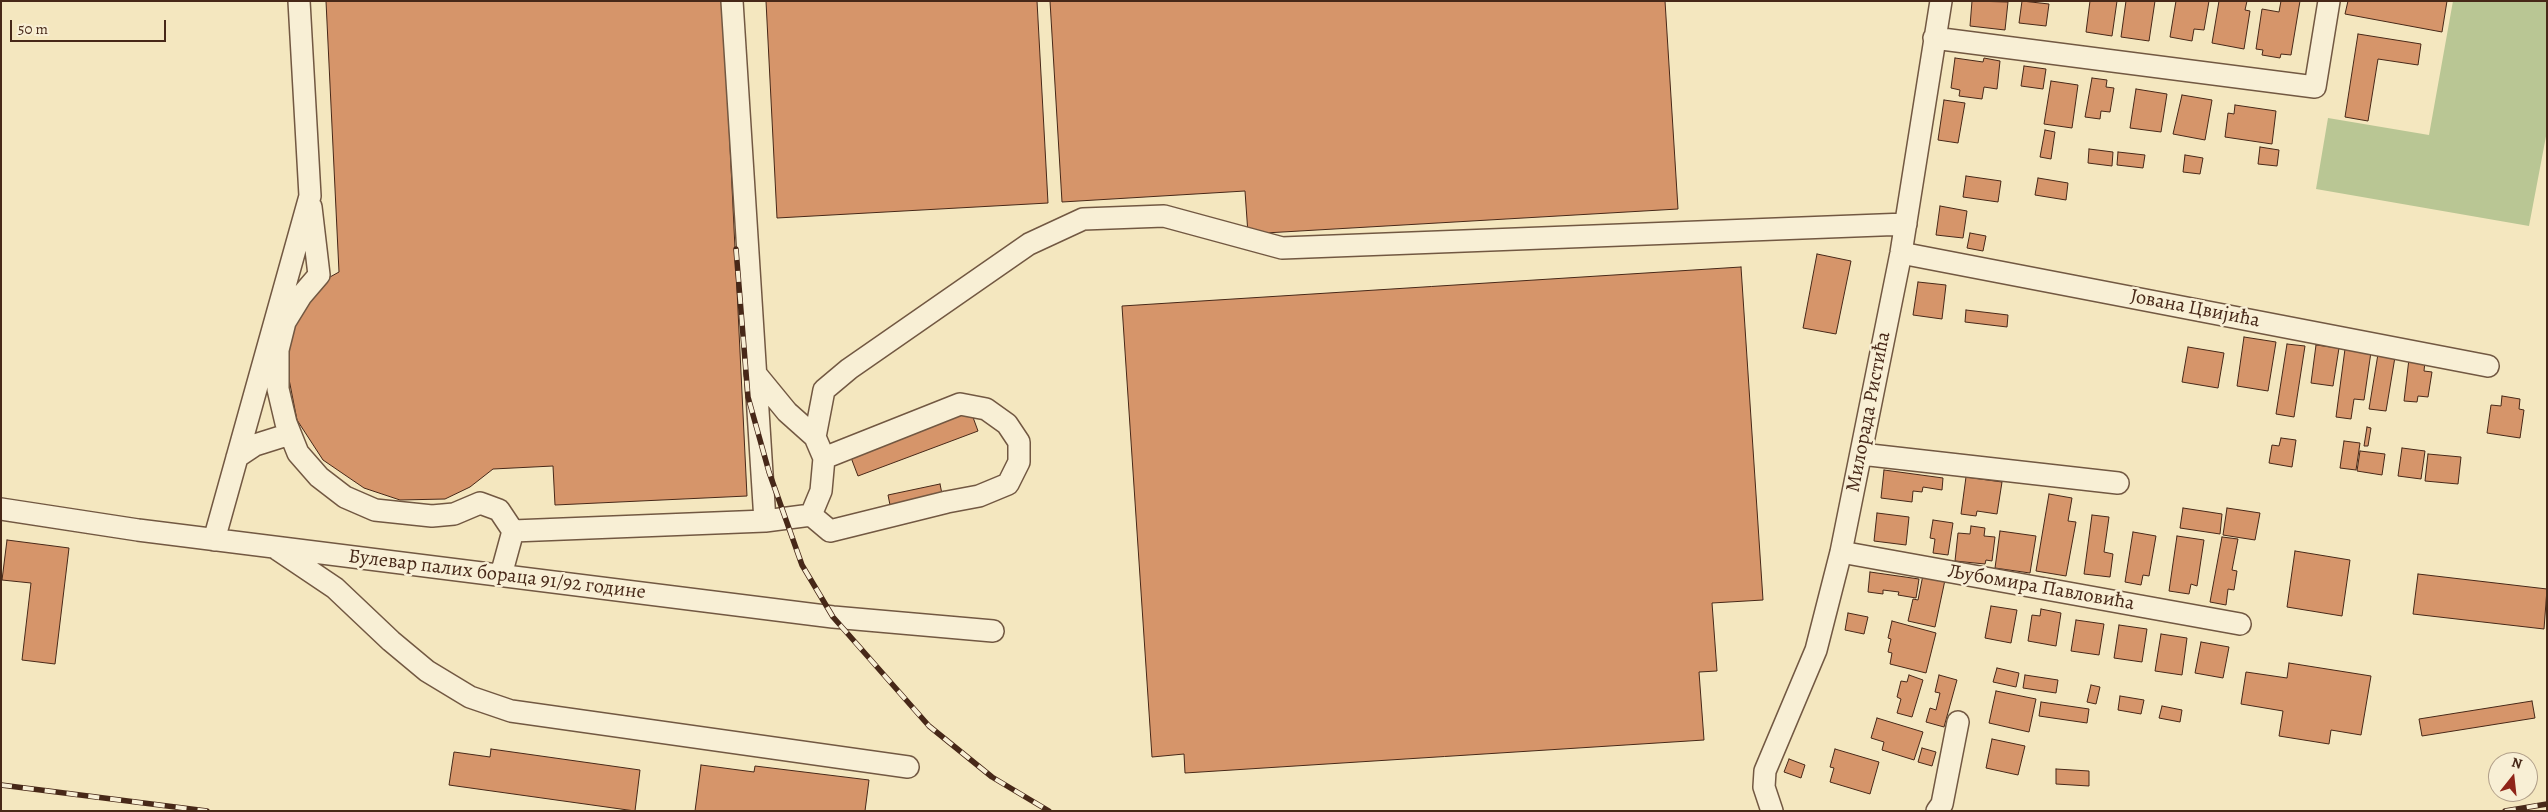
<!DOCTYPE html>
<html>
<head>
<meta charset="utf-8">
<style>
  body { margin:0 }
  #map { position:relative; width:2548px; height:812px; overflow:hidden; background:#f4e7bf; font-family:Alegreya,serif }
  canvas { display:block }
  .frame { position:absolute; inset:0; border:2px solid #472818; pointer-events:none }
  .north { position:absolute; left:2488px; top:752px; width:50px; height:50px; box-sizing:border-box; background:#f8efd5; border:1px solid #b19f89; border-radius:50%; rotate:16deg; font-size:14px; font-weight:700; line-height:20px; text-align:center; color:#472818 }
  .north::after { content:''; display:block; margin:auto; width:18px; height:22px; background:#8f2418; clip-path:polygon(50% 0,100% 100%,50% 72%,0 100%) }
  .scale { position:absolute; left:10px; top:20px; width:156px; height:22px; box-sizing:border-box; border:2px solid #472818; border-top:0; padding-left:6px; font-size:15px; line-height:18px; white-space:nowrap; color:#472818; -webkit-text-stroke:4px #f8efd5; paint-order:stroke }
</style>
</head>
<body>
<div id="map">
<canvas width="2548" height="812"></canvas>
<div class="frame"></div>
<div class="north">N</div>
<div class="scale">50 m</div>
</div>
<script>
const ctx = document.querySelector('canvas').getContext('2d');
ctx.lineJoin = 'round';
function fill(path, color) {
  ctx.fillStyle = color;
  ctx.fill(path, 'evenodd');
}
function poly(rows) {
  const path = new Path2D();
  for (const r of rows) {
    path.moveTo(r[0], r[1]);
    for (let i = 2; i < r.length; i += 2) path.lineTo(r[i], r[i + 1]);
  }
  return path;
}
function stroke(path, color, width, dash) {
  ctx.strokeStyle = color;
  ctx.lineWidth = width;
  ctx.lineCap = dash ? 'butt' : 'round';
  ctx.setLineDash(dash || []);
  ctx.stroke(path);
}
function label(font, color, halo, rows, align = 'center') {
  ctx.font = font + ' Alegreya,serif';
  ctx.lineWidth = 5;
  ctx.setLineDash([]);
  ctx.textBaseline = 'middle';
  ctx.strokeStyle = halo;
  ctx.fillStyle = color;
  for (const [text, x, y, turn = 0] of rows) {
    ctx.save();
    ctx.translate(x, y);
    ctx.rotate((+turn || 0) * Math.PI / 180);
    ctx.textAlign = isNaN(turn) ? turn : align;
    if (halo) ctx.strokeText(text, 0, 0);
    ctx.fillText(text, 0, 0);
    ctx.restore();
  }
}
const green = poly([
  [2453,1,2547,1,2547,131,2529,226,2316,189,2328,118,2429,135]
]);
const building = poly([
  [326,1,723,1,747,496,555,505,553,466,493,469,470,487,445,499,400,500,364,488,323,460,297,420,288,374,290,337,306,303,321,282,339,272,326,1],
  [766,1,1037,1,1048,203,777,218,766,1],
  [1050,1,1665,1,1678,209,1248,234,1245,191,1062,202,1050,1],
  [1972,1,2008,2,2005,30,1970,26,1972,1],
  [2022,1,2049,4,2046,26,2019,23,2022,1],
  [2090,1,2117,1,2112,36,2086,32,2090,1],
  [2126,1,2155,1,2149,41,2121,37,2126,1],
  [2176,1,2209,1,2204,30,2194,29,2192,41,2170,37,2176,1],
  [2219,1,2247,1,2245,10,2250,11,2244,49,2212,43,2219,1],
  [2281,1,2300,1,2291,55,2281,54,2280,58,2262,55,2263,50,2256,49,2262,9,2279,12,2281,1],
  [2348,1,2447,1,2442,32,2345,14,2348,1],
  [2358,34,2421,44,2418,65,2378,59,2368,121,2345,117,2358,34],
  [1955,58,1983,62,1984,58,2000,61,1997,89,1984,87,1982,99,1959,96,1960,90,1951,88,1955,58],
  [2024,66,2046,69,2043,89,2021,86,2024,66],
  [2092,78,2107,80,2106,87,2114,88,2110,112,2101,111,2100,119,2085,117,2092,78],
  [2051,81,2078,85,2072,128,2044,124,2051,81],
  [2136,89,2167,94,2161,132,2130,128,2136,89],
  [2182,95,2212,100,2205,140,2173,134,2182,95],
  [1944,100,1965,103,1958,143,1938,140,1944,100],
  [2235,105,2276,111,2272,144,2225,137,2228,113,2234,114,2235,105],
  [2045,130,2055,132,2051,159,2040,157,2045,130],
  [2260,147,2279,150,2277,166,2258,164,2260,147],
  [2089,149,2113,152,2112,166,2088,163,2089,149],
  [2118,152,2145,155,2143,168,2117,165,2118,152],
  [2185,155,2203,158,2200,174,2183,172,2185,155],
  [1966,176,2001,181,1998,202,1963,197,1966,176],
  [2038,178,2068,183,2066,200,2035,195,2038,178],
  [1940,206,1967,211,1963,238,1936,235,1940,206],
  [1970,233,1986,236,1983,251,1967,248,1970,233],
  [1817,254,1851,261,1836,334,1803,328,1817,254],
  [1741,267,1763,600,1712,603,1717,671,1699,672,1704,740,1185,773,1184,754,1152,757,1122,306,1741,267],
  [1918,282,1946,285,1942,319,1913,315,1918,282],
  [1966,310,2008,315,2007,327,1965,322,1966,310],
  [2244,337,2276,342,2268,391,2237,386,2244,337],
  [2287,344,2305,346,2294,417,2276,414,2287,344],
  [2316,345,2339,348,2333,386,2311,383,2316,345],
  [2188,347,2224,353,2218,388,2182,382,2188,347],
  [2345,349,2371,352,2364,400,2354,399,2351,419,2336,417,2345,349],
  [2378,354,2395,357,2386,411,2369,409,2378,354],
  [2409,359,2425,361,2424,371,2432,372,2428,397,2418,396,2417,402,2404,401,2409,359],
  [2502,396,2520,399,2519,409,2524,410,2520,438,2487,433,2491,405,2501,406,2502,396],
  [970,409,978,431,858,476,850,455,970,409],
  [2367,427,2371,428,2368,446,2364,446,2367,427],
  [2281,438,2296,440,2292,467,2269,463,2272,445,2279,446,2281,438],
  [2344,441,2360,443,2356,470,2340,468,2344,441],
  [2402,448,2425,451,2421,479,2398,476,2402,448],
  [2360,451,2385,454,2382,475,2357,471,2360,451],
  [2428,454,2461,457,2458,484,2425,481,2428,454],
  [1884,470,1943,478,1942,490,1923,487,1922,492,1913,491,1912,502,1881,498,1884,470],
  [1966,477,2002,482,1997,514,1977,511,1976,516,1961,514,1966,477],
  [940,484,943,499,891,510,888,495,940,484],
  [2049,494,2072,498,2068,521,2076,522,2066,576,2036,571,2049,494],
  [2183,508,2222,514,2220,534,2180,528,2183,508],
  [2227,508,2260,513,2255,540,2223,535,2227,508],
  [1877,513,1909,517,1906,545,1874,541,1877,513],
  [2092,515,2109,517,2104,552,2113,554,2110,577,2084,574,2092,515],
  [1933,520,1953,523,1948,555,1933,553,1935,539,1930,538,1933,520],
  [1971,526,1985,528,1984,536,1995,537,1992,561,1986,560,1985,564,1955,561,1958,533,1970,534,1971,526],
  [2000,531,2036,536,2030,573,1995,568,2000,531],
  [2133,532,2156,536,2149,576,2143,575,2141,585,2125,582,2133,532],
  [2177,536,2204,540,2197,586,2191,584,2189,594,2169,591,2177,536],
  [2222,537,2238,539,2232,570,2237,571,2234,590,2228,589,2226,605,2210,602,2222,537],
  [7,540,69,548,55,664,22,660,31,583,2,580,7,540],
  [2295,551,2350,560,2342,616,2287,607,2295,551],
  [1870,572,1919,579,1916,598,1898,595,1899,592,1883,590,1883,594,1868,592,1870,572],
  [2418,574,2547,589,2544,629,2413,614,2418,574],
  [1923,575,1945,580,1935,627,1908,621,1913,599,1918,600,1923,575],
  [1991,606,2017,610,2011,643,1985,638,1991,606],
  [2041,609,2061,613,2056,646,2028,641,2032,615,2040,616,2041,609],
  [1848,613,1868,617,1864,634,1845,630,1848,613],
  [2076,620,2104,624,2099,655,2071,651,2076,620],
  [1892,621,1936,633,1926,673,1890,664,1892,653,1888,652,1891,639,1888,638,1892,621],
  [2119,625,2147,629,2142,662,2114,658,2119,625],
  [2161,634,2187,638,2182,675,2155,671,2161,634],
  [2201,642,2229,647,2223,678,2195,673,2201,642],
  [2289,663,2371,676,2361,735,2331,730,2329,744,2279,736,2283,711,2241,704,2246,672,2287,678,2289,663],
  [1997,668,2019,673,2016,687,1993,682,1997,668],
  [1909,675,1923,680,1912,717,1897,713,1901,699,1897,697,1901,681,1907,682,1909,675],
  [1939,675,1957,680,1944,727,1926,722,1930,708,1936,710,1940,693,1935,692,1939,675],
  [2025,675,2058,680,2056,693,2023,688,2025,675],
  [2091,685,2100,687,2096,704,2087,702,2091,685],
  [1996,691,2036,699,2029,732,1989,723,1996,691],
  [2120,696,2144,700,2141,714,2118,710,2120,696],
  [2532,701,2535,718,2422,736,2419,719,2532,701],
  [2041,702,2089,709,2087,723,2039,716,2041,702],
  [2162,706,2182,710,2180,722,2159,718,2162,706],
  [1877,718,1923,732,1914,760,1882,750,1884,742,1871,738,1877,718],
  [1992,739,2025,746,2018,775,1986,768,1992,739],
  [1922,748,1936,752,1932,766,1918,762,1922,748],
  [491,749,640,770,635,811,449,785,454,752,490,757,491,749],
  [1835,749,1879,762,1870,794,1830,782,1834,768,1830,767,1835,749],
  [1789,759,1805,765,1801,778,1784,772,1789,759],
  [701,765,754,772,755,766,869,780,865,811,695,811,701,765],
  [2056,769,2089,771,2089,786,2056,784,2056,769]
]);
const minor = poly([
  [1934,38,2315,87,2329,1],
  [311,207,319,275,301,296,285,322,278,350,278,389,286,423,298,453,319,477,345,497,375,510,432,516,454,514,480,503,499,510,513,531],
  [1901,253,2488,366],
  [755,373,787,412,815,437,824,458,821,491,811,515,765,521],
  [815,437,824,390,849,369,1029,244,1083,219,1164,216,1282,248,1906,224],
  [1861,454,2118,483],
  [237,457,255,445,290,434],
  [1,509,138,530,833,617,993,631],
  [811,515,830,531,947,502,979,496,1008,484,1019,462,1019,442,1007,424,986,409,960,404,824,458],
  [214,540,310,196,299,1],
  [277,549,335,588,391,641,427,671,470,697,511,711,908,767],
  [1841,552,2240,624],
  [501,575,513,531,765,521,732,1],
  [1772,811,1764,787,1765,771,1816,650,1841,552,1901,253,1941,1],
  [1937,811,1942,804,1958,722]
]);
const rail = poly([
  [736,249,748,397,769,472,802,565,833,617,929,726,992,777,1049,811],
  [1,785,207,811],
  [2505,811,2547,804]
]);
const streetNames = [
  ["Јована Цвијића",2195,309,11],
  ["Милорада Ристића",1869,412,-79],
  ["Булевар палих бораца 91/92 године",497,575,7],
  ["Љубомира Павловића",2041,588,10]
];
fill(green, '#b9c694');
fill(building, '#d6956a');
stroke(building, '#472818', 1);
stroke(minor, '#725842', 24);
stroke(minor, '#f8efd5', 21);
stroke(rail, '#472818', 5.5);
stroke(rail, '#f8efd5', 4, [11]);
label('20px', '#472818', '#f8efd5', streetNames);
</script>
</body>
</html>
